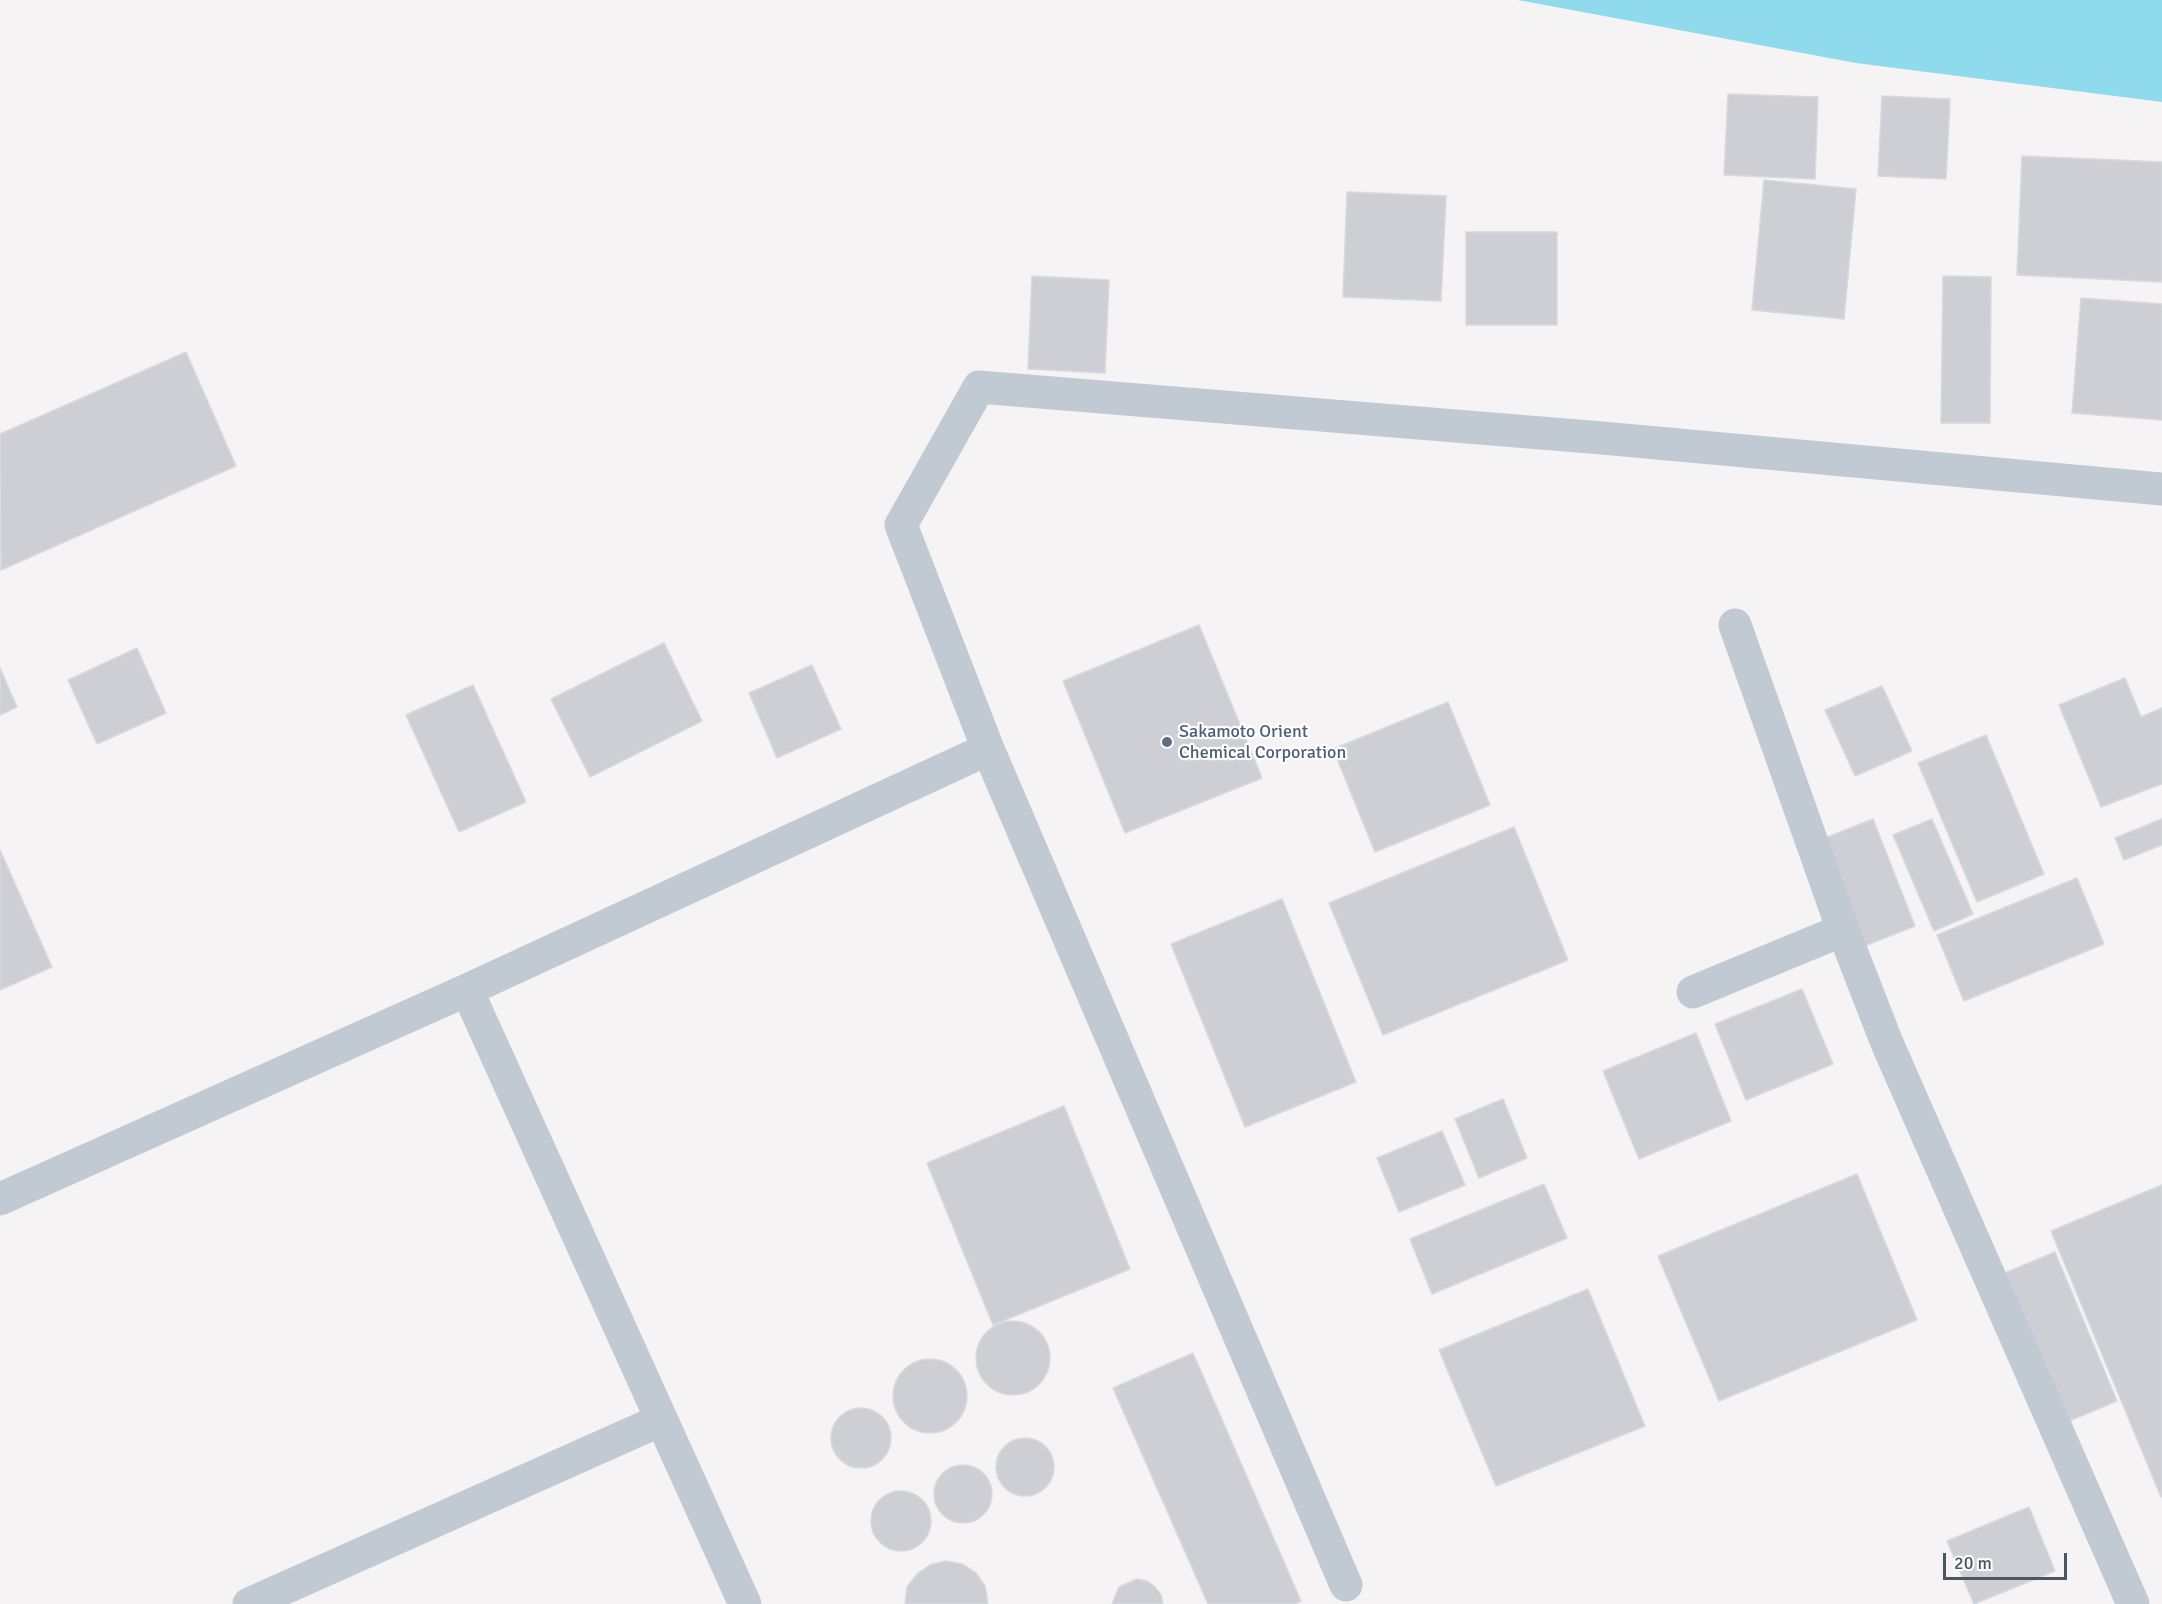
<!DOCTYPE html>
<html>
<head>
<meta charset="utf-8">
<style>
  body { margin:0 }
  #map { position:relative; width:2162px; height:1604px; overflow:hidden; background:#f5f3f3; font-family:Signika,sans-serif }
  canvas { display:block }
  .scale { position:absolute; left:1943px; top:1553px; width:124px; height:27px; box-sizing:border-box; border:3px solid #4a5661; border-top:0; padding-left:8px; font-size:18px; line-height:21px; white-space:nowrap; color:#4a5661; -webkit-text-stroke:4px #fff; paint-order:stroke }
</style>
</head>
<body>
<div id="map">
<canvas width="2162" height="1604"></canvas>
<div class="scale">20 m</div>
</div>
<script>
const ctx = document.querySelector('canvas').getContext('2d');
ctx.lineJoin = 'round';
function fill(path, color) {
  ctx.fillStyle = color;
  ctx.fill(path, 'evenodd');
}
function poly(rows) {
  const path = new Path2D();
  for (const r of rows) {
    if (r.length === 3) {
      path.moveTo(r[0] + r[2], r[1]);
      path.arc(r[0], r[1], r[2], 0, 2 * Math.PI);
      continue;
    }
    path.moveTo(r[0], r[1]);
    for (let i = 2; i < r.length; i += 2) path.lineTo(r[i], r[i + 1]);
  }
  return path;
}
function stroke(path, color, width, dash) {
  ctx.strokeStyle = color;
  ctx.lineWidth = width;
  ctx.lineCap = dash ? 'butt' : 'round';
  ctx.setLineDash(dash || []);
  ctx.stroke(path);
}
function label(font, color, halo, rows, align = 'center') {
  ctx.font = font + ' Signika,sans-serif';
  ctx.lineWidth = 4.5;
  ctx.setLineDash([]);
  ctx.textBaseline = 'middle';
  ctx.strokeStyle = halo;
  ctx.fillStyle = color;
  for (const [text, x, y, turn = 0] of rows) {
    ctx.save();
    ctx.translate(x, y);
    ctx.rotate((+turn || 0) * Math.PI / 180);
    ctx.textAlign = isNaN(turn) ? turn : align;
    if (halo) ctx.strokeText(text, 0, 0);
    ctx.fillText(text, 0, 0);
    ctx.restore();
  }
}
const water = poly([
  [1518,0,2162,0,2162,102,1856,63]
]);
const building = poly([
  [1728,94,1818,97,1815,179,1724,175,1728,94],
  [1882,96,1950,99,1946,179,1878,176,1882,96],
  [2022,156,2162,162,2162,282,2017,275,2022,156],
  [1764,180,1856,189,1844,319,1752,310,1764,180],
  [1347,192,1446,196,1441,301,1343,297,1347,192],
  [1466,232,1557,232,1557,325,1466,325,1466,232],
  [1032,276,1109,280,1105,373,1028,369,1032,276],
  [1943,276,1991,277,1990,423,1941,423,1943,276],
  [2081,298,2162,304,2162,420,2072,413,2081,298],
  [186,352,236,466,1,570,0,434,186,352],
  [1199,625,1262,778,1125,833,1063,681,1199,625],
  [664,643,702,721,590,777,551,699,664,643],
  [137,648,166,713,97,744,68,680,137,648],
  [812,665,841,729,777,758,749,693,812,665],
  [0,668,17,707,0,715,0,668],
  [2125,678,2141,717,2162,708,2162,784,2101,807,2059,705,2125,678],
  [473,685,526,802,459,832,406,715,473,685],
  [1882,686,1912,751,1855,776,1825,710,1882,686],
  [1448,702,1490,805,1375,852,1333,749,1448,702],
  [1986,735,2044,874,1977,902,1918,763,1986,735],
  [1873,819,1915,926,1862,947,1820,840,1873,819],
  [1932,819,1973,914,1934,931,1893,835,1932,819],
  [2162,819,2162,845,2124,860,2115,838,2162,819],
  [1514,827,1568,960,1383,1035,1329,903,1514,827],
  [0,850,52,967,0,990,0,850],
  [2077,878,2104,944,1964,1001,1937,935,2077,878],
  [1282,899,1356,1082,1245,1127,1171,944,1282,899],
  [1802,989,1833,1064,1746,1100,1715,1024,1802,989],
  [1696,1033,1731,1121,1639,1159,1603,1071,1696,1033],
  [1503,1099,1527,1158,1479,1178,1455,1119,1503,1099],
  [1064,1106,1130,1269,993,1325,927,1163,1064,1106],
  [1442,1131,1465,1185,1399,1212,1377,1158,1442,1131],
  [1857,1174,1917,1320,1719,1401,1658,1256,1857,1174],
  [1544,1184,1567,1238,1432,1294,1410,1239,1544,1184],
  [2162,1185,2162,1496,2161,1497,2051,1231,2162,1185],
  [2055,1252,2117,1401,2062,1424,2000,1275,2055,1252],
  [1588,1289,1645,1426,1496,1486,1439,1350,1588,1289],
  [1013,1358,37],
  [1193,1353,1301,1601,1295,1604,1208,1604,1113,1388,1193,1353],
  [930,1396,37],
  [861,1438,30],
  [1025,1467,29],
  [963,1494,29],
  [901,1521,30],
  [2029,1507,2055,1571,1974,1604,1947,1541,2029,1507],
  [946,1561,962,1564,976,1573,985,1586,988,1604,905,1604,907,1587,917,1574,930,1565,946,1561],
  [1137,1579,1147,1581,1155,1587,1161,1595,1163,1604,1112,1604,1119,1587,1137,1579]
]);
const minor = poly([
  [1735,625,1843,930],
  [988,749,1346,1585],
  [467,990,745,1604],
  [1693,992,1843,930,1887,1043,2133,1604],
  [0,1199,467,990,988,749,901,525,979,387,1602,438,2162,489],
  [249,1604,661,1420]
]);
const markers = [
  [1167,742,6,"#5c6f8a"]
];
const serviceNames = [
  ["Sakamoto Orient",1179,732],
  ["Chemical Corporation",1179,753]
];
fill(water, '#90daee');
fill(building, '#cdcfd5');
stroke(building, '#d7d9de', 1.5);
stroke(minor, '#c1cad2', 33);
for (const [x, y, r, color] of markers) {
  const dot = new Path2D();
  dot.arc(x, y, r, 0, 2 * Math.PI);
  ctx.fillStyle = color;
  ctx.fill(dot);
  stroke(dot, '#fff', 2);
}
label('18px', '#4e5e75', '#fff', serviceNames, 'left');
</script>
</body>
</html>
